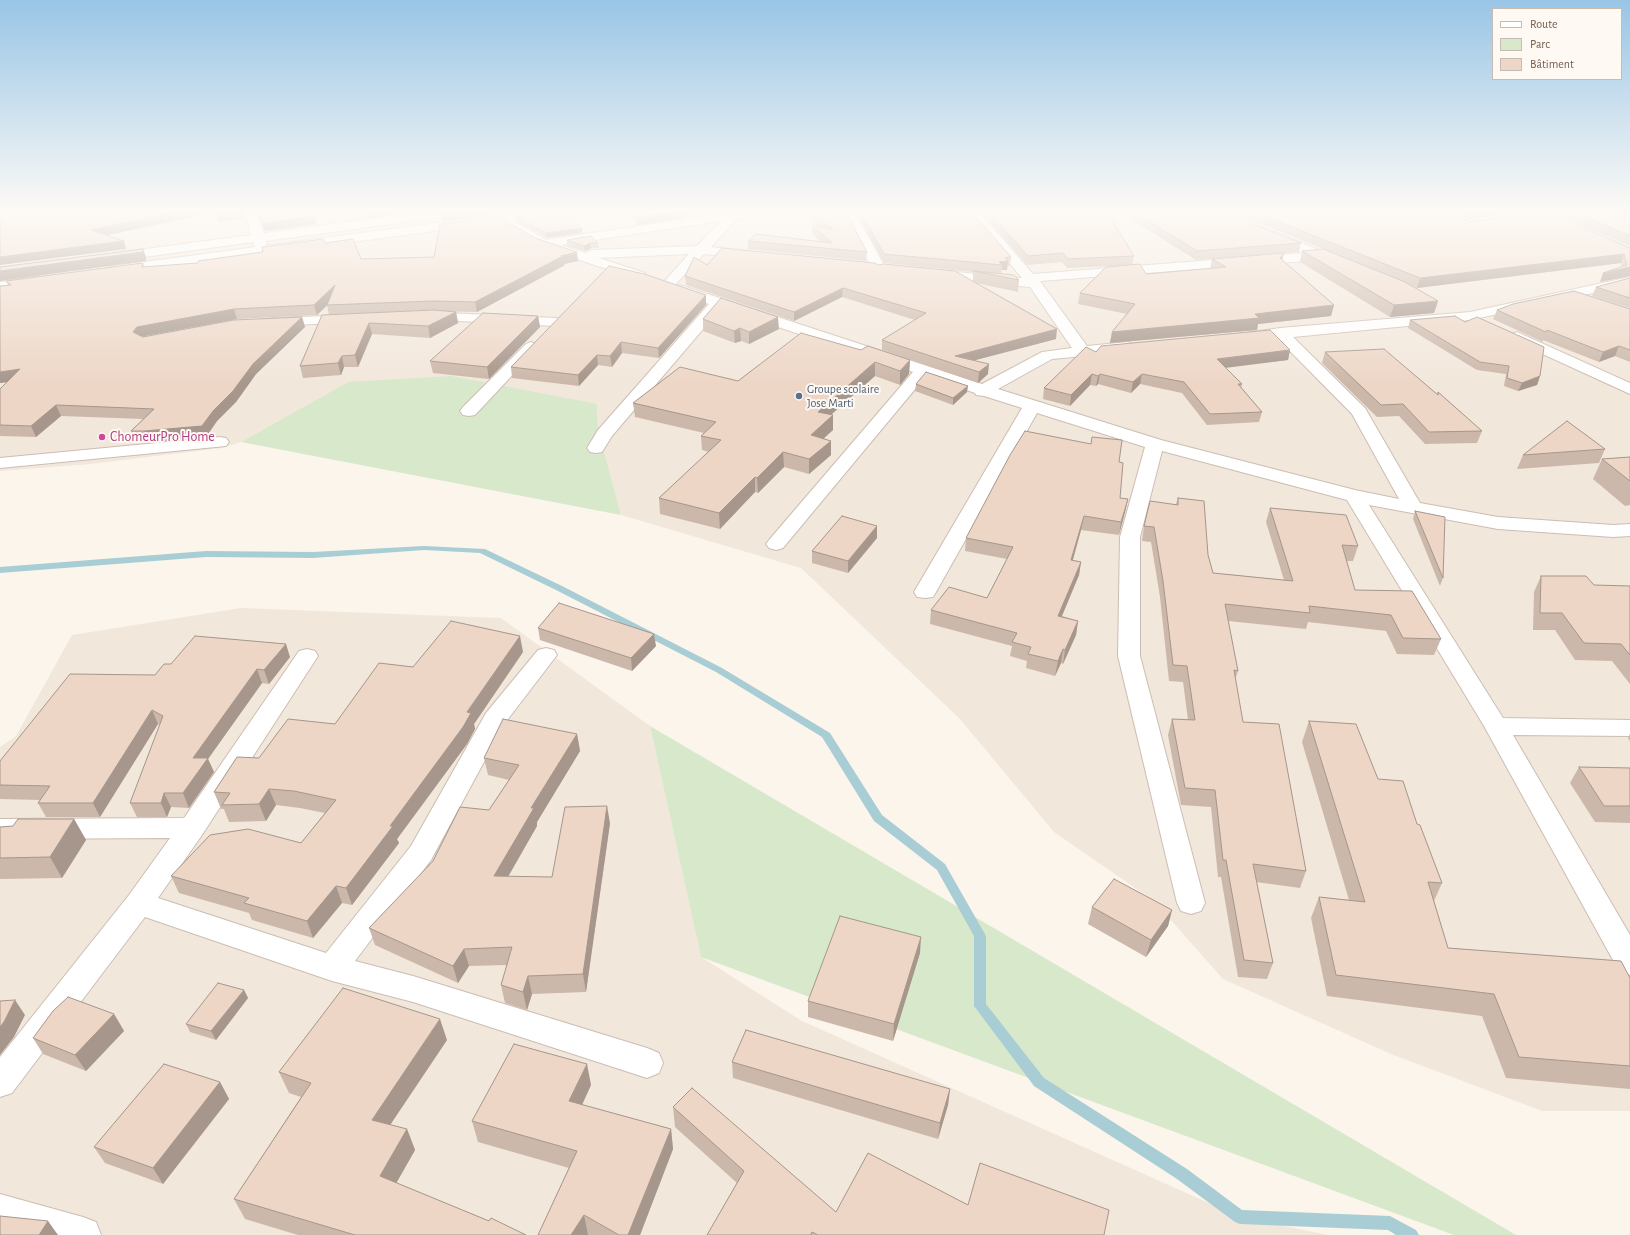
<!DOCTYPE html>
<html>
<head>
<meta charset="utf-8">
<style>
  body { margin:0 }
  #map { position:relative; width:1630px; height:1235px; overflow:hidden; background:#fbf5ec; font-family:"Alegreya Sans",sans-serif }
  canvas { display:block }
  .legend { position:absolute; left:1492px; top:8px; width:130px; height:72px; box-sizing:border-box; background:#fef9f2; border:1px solid #c7bbb2; margin:0; padding:5px 7px; list-style:none; font-size:12px; color:#745d51 }
  .legend li { display:flex; align-items:center; gap:8px; height:20px }
  .legend b { width:20px; border:1px solid #c7bbb2 }
</style>
</head>
<body>
<div id="map">
<canvas width="1630" height="1235"></canvas>
<ul class="legend">
<li><b style="height:5px;background:#fff"></b>Route</li>
<li><b style="height:11px;background:#d7e8cb"></b>Parc</li>
<li><b style="height:11px;background:#edd6c6"></b>Bâtiment</li>
</ul>
</div>
<script>
const ctx = document.querySelector('canvas').getContext('2d');
ctx.lineJoin = 'round';
function fill(path, color) {
  ctx.fillStyle = color;
  ctx.fill(path, 'evenodd');
}
function poly(rows) {
  const path = new Path2D();
  for (const r of rows) {
    path.moveTo(r[0], r[1]);
    for (let i = 2; i < r.length; i += 2) path.lineTo(r[i], r[i + 1]);
  }
  return path;
}
function stroke(path, color, width, dash) {
  ctx.strokeStyle = color;
  ctx.lineWidth = width;
  ctx.lineCap = dash ? 'butt' : 'round';
  ctx.setLineDash(dash || []);
  ctx.stroke(path);
}
function label(font, color, halo, rows, align = 'center') {
  ctx.font = font + ' "Alegreya Sans",sans-serif';
  ctx.lineWidth = 4;
  ctx.setLineDash([]);
  ctx.textBaseline = 'middle';
  ctx.strokeStyle = halo;
  ctx.fillStyle = color;
  for (const [text, x, y, turn = 0] of rows) {
    ctx.save();
    ctx.translate(x, y);
    ctx.rotate((+turn || 0) * Math.PI / 180);
    ctx.textAlign = isNaN(turn) ? turn : align;
    if (halo) ctx.strokeText(text, 0, 0);
    ctx.fillText(text, 0, 0);
    ctx.restore();
  }
}
const residential = poly([
  [0,211,552,211,545,214,565,211,1630,211,1630,1111,1542,1111,1391,1054,1223,979,1154,901,1054,832,960,719,801,568,621,515,598,429,597,404,348,382,241,442,221,448,91,464,0,471],
  [241,608,501,618,650,726,701,957,802,1021,1240,1217,1328,1235,0,1235,0,747,16,736,72,635]
]);
const green = poly([
  [451,376,597,404,598,429,621,515,241,442,348,382],
  [650,726,1516,1235,1454,1235,701,957]
]);
const stream = poly([
  [424,546,485,549,562,586,722,668,830,733,882,815,945,864,986,936,986,1004,1044,1078,1187,1169,1242,1210,1390,1216,1416,1230,1419,1235,1396,1235,1388,1230,1240,1224,1235,1222,1177,1179,1034,1086,974,1006,974,936,937,870,874,821,822,737,716,672,556,590,480,553,424,550,313,558,206,557,0,573,0,567,206,551,313,552,424,546]
]);
const street = poly([
  [238,211,253,211,257,214,264,233,430,211,465,211,463,214,459,215,266,241,266,244,265,247,260,248,255,247,253,242,115,261,110,260,108,257,110,254,115,253,251,235,247,219,238,211],
  [494,211,506,211,507,217,546,240,739,211,771,211,769,214,765,215,737,219,711,247,753,252,755,255,753,258,748,259,704,254,675,285,683,286,982,384,1042,352,1072,348,1030,287,929,277,927,274,929,271,934,270,1022,278,965,211,978,211,1033,274,1303,253,1268,239,1267,236,1268,233,1273,232,1278,233,1340,259,1342,262,1340,265,1335,266,1318,260,1040,281,1087,346,1128,342,1133,344,1136,347,1133,350,1128,352,1052,359,998,389,1161,440,1355,490,1399,499,1352,414,1277,338,1244,342,1239,340,1236,337,1239,334,1280,328,1470,312,1630,277,1630,285,1470,320,1293,337,1365,408,1420,503,1498,517,1613,525,1630,524,1630,536,1613,537,1498,529,1369,505,1503,718,1630,720,1630,736,1513,735,1630,935,1630,975,1619,971,1484,726,1347,500,1162,451,1140,537,1140,656,1205,903,1201,911,1191,914,1181,911,1177,903,1118,656,1120,537,1145,447,1037,413,936,592,933,597,925,598,917,597,914,592,1022,408,984,396,976,395,975,393,926,376,783,548,776,550,769,548,766,544,769,540,913,372,721,308,612,436,602,452,596,453,590,452,587,448,598,430,709,304,673,292,671,288,663,288,661,285,689,254,599,258,645,273,647,276,645,279,640,280,537,246,497,222,494,211],
  [721,221,697,246,591,250,585,253,561,245,721,221],
  [842,211,854,211,886,269,884,272,874,272,872,269,842,211],
  [1538,211,1572,211,1570,214,1566,215,1522,221,1518,220,1516,217,1518,214,1538,211],
  [426,312,555,318,560,319,562,322,560,325,555,326,421,319,419,316,421,313,426,312],
  [350,315,355,316,357,319,355,322,273,326,268,325,266,322,268,319,273,318,350,315],
  [1517,332,1630,383,1630,394,1512,340,1509,337,1512,334,1517,332],
  [531,342,536,344,539,347,536,350,475,415,469,416,463,415,460,411,463,407,526,344,531,342],
  [220,437,226,438,229,442,226,446,0,468,0,458,220,437],
  [546,648,554,650,557,655,505,723,431,860,355,961,413,976,647,1048,659,1053,663,1063,659,1073,647,1078,413,1002,332,981,145,917,12,1093,0,1097,0,1057,129,895,170,838,0,839,0,819,184,818,299,651,307,649,315,651,318,656,202,835,158,898,326,953,411,846,486,713,538,650,546,648],
  [0,1194,83,1217,96,1222,101,1235,17,1235,0,1230,0,1194]
]);
const secondary = poly([
  [525,211,559,211,557,214,553,215,114,274,109,273,107,270,109,267,114,266,525,211],
  [36,277,41,278,43,281,41,284,0,290,0,282,36,277]
]);
const wall = poly([
  [364,211,416,211,367,218],
  [627,211,686,211,686,216,682,218,638,225],
  [801,211,845,211,867,252,866,261,748,249,748,241,820,241,812,234,812,225,820,227],
  [855,211,971,211,1011,257,1010,266,1007,266,1007,270,1002,270,1001,274,1019,280,1018,292,976,283,1056,339,974,360,988,374,978,383,882,350,882,340,915,320,842,297,794,321,686,285,685,276,707,265,879,265,973,281,973,272,884,263],
  [980,211,1106,211,1134,256,1132,265,1067,268,1062,262,1027,265],
  [1118,211,1221,211,1301,243,1299,252,1196,260],
  [1229,211,1432,211,1472,222,1630,248,1630,276,1600,282,1621,267,1621,263,1417,288,1405,282,1438,301,1434,313,1390,317,1300,262,1302,251,1395,278],
  [1439,211,1527,211,1469,219],
  [1565,211,1630,211,1630,246,1563,217],
  [517,217,582,233,546,238,518,222],
  [535,238,578,261,564,264,565,265,477,312,435,311,456,312,458,323,430,338,372,334,358,367,344,367,341,375,303,378,300,366,329,315,327,305,317,315,237,319,141,336,143,337,302,317,305,327,256,374,236,402,217,421,206,437,148,442,135,442,131,431,143,419,61,416,36,437,0,436,0,389,7,382,0,383,0,286,8,285,6,281,143,263,144,267,198,263,325,243,361,259,434,257],
  [567,240,598,243,599,248,591,248,585,251,567,246],
  [1284,253,1282,260,1334,305,1331,316,1258,324,1257,330,1110,343,1112,332,1127,314,1078,304,1080,293,1146,274,1210,269,1212,259],
  [1630,278,1630,308,1592,296,1596,287],
  [706,305,659,358,622,353,612,367,598,365,579,386,512,378,511,367],
  [1630,309,1630,362,1615,356,1599,362,1543,340,1543,342,1493,319,1497,310],
  [538,316,540,327,489,379,433,373,430,361],
  [703,319,779,329,749,344,741,341,735,343,703,331],
  [1410,320,1540,376,1537,385,1518,391,1504,386,1506,374,1477,370,1408,328],
  [861,350,910,360,909,374,900,385,875,376,831,415,833,430,823,438,831,441,831,455,809,474,784,467,758,493,755,492,720,529,660,514,659,498,709,452,702,450,701,436,704,433,635,417,633,403,738,381],
  [1290,350,1288,360,1226,368,1242,384,1241,388,1262,412,1259,422,1207,425,1182,393,1140,384,1131,393,1098,384,1096,386,1090,385,1070,406,1043,399,1044,388,1096,352],
  [1325,352,1437,394,1438,392,1482,431,1477,443,1425,444,1399,416,1377,417,1322,363],
  [916,384,967,392,953,405,915,391],
  [1091,444,1119,462,1120,498,1128,499,1125,512,1119,535,1081,530,1073,560,1081,562,1079,575,1062,616,1078,621,1076,635,1063,664,1061,663,1055,676,1026,668,1027,661,1010,656,1012,646,930,624,931,610,987,598,1007,559,965,551,966,538],
  [1605,449,1599,463,1517,469,1523,455],
  [1630,457,1630,505,1625,506,1593,479,1602,459],
  [1178,498,1208,555,1213,573,1284,580,1266,522,1270,508,1358,546,1353,561,1346,561,1355,590,1441,639,1434,655,1397,654,1386,631,1308,622,1306,629,1228,621,1238,671,1235,680,1243,722,1306,871,1300,888,1256,882,1273,963,1267,979,1238,977,1221,877,1218,877,1211,807,1181,805,1168,735,1172,719,1188,720,1183,682,1169,681,1160,597,1151,542,1142,541,1144,526,1176,504],
  [1415,511,1443,578,1440,586,1413,519],
  [877,538,848,573,812,563,812,551],
  [1541,576,1594,585,1630,586,1630,684,1612,661,1575,660,1555,630,1533,630,1534,592],
  [538,628,656,646,632,671,540,640],
  [523,652,474,724,475,729,467,744,397,839,399,843,352,905,342,903,313,938,252,920,249,913,179,893,171,876,301,843,325,813,300,808,276,805,266,821,229,822,224,809,221,809,214,792,259,758,335,724,413,667],
  [290,657,269,684,262,683,208,759,214,772,189,808,171,807,167,817,137,817,130,803,160,725,158,724,100,817,46,817,38,803,40,800,0,799,0,761,155,675,171,664],
  [1309,721,1378,779,1417,824,1442,883,1434,901,1448,948,1630,978,1630,1089,1506,1078,1482,1016,1327,996,1311,918,1319,897,1349,900,1302,742],
  [577,734,580,751,537,822,537,826,508,877,552,877,610,823,586,992,532,994,527,1010,505,1003,501,985,507,965,469,966,458,983,375,945,369,928,489,810,509,780,488,775,484,758],
  [1630,734,1630,741,1628,738],
  [1579,767,1630,768,1630,823,1595,822,1570,783],
  [74,819,86,840,62,878,0,879,0,827,13,826],
  [1092,907,1172,910,1168,926,1146,957,1088,924],
  [920,953,893,1041,808,1017,808,1001],
  [244,990,248,998,216,1040,190,1032,186,1024],
  [114,1014,124,1031,86,1071,43,1054,33,1038],
  [447,1040,390,1125,407,1129,415,1150,396,1183,489,1221,526,1235,298,1235,245,1219,234,1199,301,1097,289,1093,279,1072],
  [732,1062,950,1089,948,1105,938,1139,733,1078],
  [220,1082,229,1099,163,1184,105,1163,94,1147],
  [591,1085,582,1105,671,1129,673,1149,640,1235,538,1235,569,1168,478,1142,472,1121],
  [673,1107,836,1212,968,1205,1104,1235,707,1235,737,1183,675,1127]
]);
const shadedWall = poly([
  [181,211,215,211,216,212,94,238,91,230],
  [234,211,242,211,244,218,218,222,216,214],
  [366,211,416,211,367,218],
  [462,211,494,211,493,214,443,221,442,214],
  [681,211,686,211,686,216,682,218,638,225,637,218],
  [1472,211,1527,211,1469,219],
  [315,216,317,224,264,231,262,223],
  [582,228,582,233,546,238,546,233],
  [124,241,126,249,0,265,0,257],
  [590,243,591,248,585,251,584,246],
  [143,249,146,257,146,261,0,281,0,271],
  [577,252,578,261,564,264,565,265,477,312,475,302,561,256],
  [1284,253,1281,264,1280,258],
  [1624,254,1621,263,1417,288,1420,278],
  [1008,261,1007,270,1002,270,1002,265,999,262],
  [1630,267,1630,276,1600,282,1603,273],
  [335,285,338,295,317,315,314,305],
  [843,288,842,297,794,321,794,312],
  [706,295,706,305,659,358,658,348],
  [1438,301,1434,313,1390,317,1394,305],
  [1334,305,1331,316,1258,324,1257,330,1110,343,1112,332,1255,314],
  [234,309,237,319,140,337,133,332,137,327],
  [456,312,458,323,430,338,428,326],
  [538,316,540,327,489,379,487,367],
  [302,317,305,327,256,374,236,402,217,421,206,437,148,442,144,431,213,411,253,364],
  [778,317,779,329,749,344,749,332],
  [369,323,372,334,358,367,355,355],
  [740,328,741,341,735,343,734,331],
  [1057,329,1056,339,957,365,955,356],
  [621,342,622,353,612,367,610,356],
  [1619,346,1615,356,1599,362,1603,352],
  [1290,350,1288,360,1214,369,1217,359],
  [597,355,598,365,579,386,578,375],
  [342,356,344,367,341,375,338,363],
  [910,360,909,374,900,385,900,371],
  [875,362,875,376,818,426,818,412],
  [989,364,988,374,978,383,979,372],
  [20,369,24,380,0,383,0,372],
  [1092,374,1090,385,1070,406,1071,395],
  [1100,374,1098,384,1096,386,1098,376],
  [1142,374,1140,384,1131,393,1133,382],
  [1540,376,1537,385,1518,391,1522,383],
  [968,386,967,392,953,405,953,398],
  [56,405,61,416,36,437,31,426],
  [833,415,833,430,811,450,811,435],
  [831,441,831,455,809,474,809,459],
  [783,452,784,467,758,493,757,478],
  [755,477,755,492,720,529,719,513],
  [1128,499,1125,512,1119,535,1121,522],
  [1084,516,1081,530,1069,573,1071,560],
  [877,526,877,538,848,573,848,561],
  [1081,562,1079,575,1056,630,1058,616],
  [1078,621,1076,635,1063,664,1065,650],
  [654,634,656,646,632,671,631,658],
  [520,636,523,652,474,724,475,729,467,744,397,839,399,843,352,905,346,888],
  [286,644,290,657,269,684,264,670],
  [1063,649,1061,663,1055,676,1058,661],
  [257,669,262,683,208,759,214,772,189,808,183,793,193,758],
  [152,710,158,724,100,817,93,803],
  [577,734,580,751,537,822,537,826,498,894,494,876,531,808],
  [269,789,276,805,266,821,259,804],
  [164,793,171,807,167,817,161,803],
  [607,806,610,823,586,992,583,974],
  [74,819,86,840,62,878,50,857],
  [336,886,342,903,313,938,307,921],
  [1172,910,1168,926,1146,957,1151,940],
  [921,937,920,953,893,1041,894,1024],
  [464,949,469,966,458,983,453,966],
  [528,976,532,994,527,1010,523,992],
  [244,990,248,998,216,1040,211,1031],
  [15,1000,25,1015,14,1037,0,1055,0,1027],
  [114,1014,124,1031,86,1071,75,1055],
  [440,1019,447,1040,380,1140,372,1120],
  [587,1064,591,1085,574,1122,569,1101],
  [220,1082,229,1099,163,1184,153,1168],
  [950,1089,948,1105,938,1139,940,1123],
  [407,1129,415,1150,389,1196,380,1176],
  [671,1129,673,1149,640,1235,628,1235],
  [584,1215,588,1235,571,1235],
  [48,1221,58,1235,39,1235]
]);
const building = poly([
  [0,211,181,211,91,230,124,241,0,257,0,211],
  [215,211,234,211,216,214,215,211],
  [258,211,313,211,315,216,262,223,258,211],
  [443,211,462,211,442,214,443,211],
  [552,211,564,211,582,228,546,233,517,217,552,211],
  [632,211,681,211,637,218,632,211],
  [811,211,845,211,867,252,748,241,755,234,832,243,812,225,833,230,811,211],
  [860,211,971,211,1011,257,1005,258,1008,261,999,262,1002,265,884,254,860,211],
  [988,211,1106,211,1134,256,1068,259,1063,253,1028,256,988,211],
  [1133,211,1221,211,1301,243,1197,251,1133,211],
  [1252,211,1432,211,1472,222,1546,211,1630,248,1630,267,1603,273,1627,265,1624,254,1420,278,1252,211],
  [1573,211,1630,211,1630,236,1573,211],
  [497,216,535,238,577,252,561,256,563,256,475,302,434,301,327,305,335,285,314,305,234,309,137,327,133,332,143,337,234,320,302,317,253,364,233,391,213,411,202,426,144,431,131,431,154,409,56,405,31,426,0,425,0,389,20,369,0,372,0,286,11,285,6,281,143,263,142,267,198,263,198,261,263,252,262,247,323,239,325,243,353,239,361,259,434,257,440,224,497,216],
  [591,236,598,243,590,243,584,246,567,240,591,236],
  [722,248,874,263,879,265,883,264,955,271,1057,329,955,356,989,364,979,372,882,340,926,313,843,288,794,312,685,276,694,257,707,265,722,248],
  [143,249,143,252,0,271,0,267,143,249],
  [1323,249,1405,282,1438,301,1394,305,1302,251,1323,249],
  [1284,253,1280,258,1334,305,1255,314,1259,318,1112,332,1135,304,1080,293,1106,267,1140,264,1146,274,1226,267,1212,259,1284,253],
  [609,266,644,274,706,295,658,348,621,342,610,356,597,355,578,375,511,367,609,266],
  [973,271,1014,275,1019,280,973,271],
  [1630,278,1630,298,1596,287,1630,278],
  [1574,291,1630,309,1630,350,1619,346,1603,352,1547,330,1546,332,1497,310,1513,304,1574,291],
  [721,298,778,317,749,332,740,328,734,331,703,319,721,298],
  [434,310,456,312,428,326,369,323,355,355,342,356,338,363,300,366,322,315,434,310],
  [483,313,538,316,487,367,430,361,483,313],
  [1455,316,1465,322,1477,317,1544,347,1540,376,1522,383,1507,378,1509,366,1480,362,1410,320,1455,316],
  [1270,330,1290,350,1217,359,1242,384,1238,384,1262,412,1210,414,1184,382,1142,374,1133,382,1100,374,1098,376,1092,374,1071,395,1044,388,1086,347,1096,352,1101,346,1270,330],
  [801,333,861,350,868,346,910,360,900,371,875,362,818,412,833,415,811,435,831,441,809,459,783,452,757,478,755,477,719,513,659,498,721,440,701,436,716,422,633,403,680,367,738,381,801,333],
  [1384,349,1438,395,1438,392,1482,431,1429,432,1403,404,1381,405,1325,352,1384,349],
  [926,372,968,386,953,398,916,384,926,372],
  [1567,421,1605,449,1523,455,1567,421],
  [1025,431,1091,444,1092,437,1122,440,1119,462,1123,463,1120,498,1128,499,1121,522,1084,516,1071,560,1081,562,1058,616,1078,621,1065,650,1063,649,1058,661,1028,654,1031,647,1012,642,1017,633,931,610,949,587,987,598,1013,547,966,538,1010,455,1025,431],
  [1630,457,1630,481,1602,459,1630,457],
  [1178,498,1204,501,1208,555,1213,573,1293,581,1270,508,1346,515,1358,546,1342,545,1355,590,1412,591,1441,639,1403,638,1391,615,1309,606,1310,613,1225,604,1238,671,1234,670,1243,722,1279,724,1306,871,1253,864,1273,963,1244,960,1226,860,1223,860,1215,790,1185,788,1172,719,1195,720,1187,666,1173,665,1163,581,1154,527,1144,526,1150,501,1178,505,1178,498],
  [1415,511,1445,517,1443,578,1415,511],
  [842,516,877,526,848,561,812,551,842,516],
  [1541,576,1586,576,1594,585,1630,586,1630,655,1621,644,1584,643,1562,613,1540,613,1541,576],
  [559,603,654,634,631,658,538,628,559,603],
  [451,621,520,636,467,712,471,713,463,727,390,826,393,826,346,888,336,886,307,921,244,903,249,898,171,876,210,835,248,829,301,843,336,800,294,791,269,789,259,804,222,805,230,793,214,792,237,757,259,758,288,719,335,724,379,663,413,667,451,621],
  [195,636,286,644,264,670,257,669,193,758,208,758,183,793,164,793,161,803,130,803,163,716,152,710,93,803,38,803,50,786,0,785,0,761,70,674,155,675,164,664,171,664,195,636],
  [503,719,577,734,531,808,534,808,494,876,552,877,565,807,607,806,583,974,528,976,523,992,501,985,512,947,464,949,453,966,369,928,433,861,460,807,489,810,519,765,484,758,503,719],
  [1309,721,1356,724,1378,779,1403,781,1417,824,1420,825,1442,883,1428,882,1448,948,1621,961,1630,978,1630,1066,1519,1057,1494,994,1336,975,1319,897,1365,902,1309,721],
  [1579,767,1630,768,1630,806,1604,806,1579,767],
  [18,819,74,819,50,857,0,858,0,827,13,826,18,819],
  [1114,879,1172,910,1151,940,1092,907,1114,879],
  [840,916,921,937,894,1024,808,1001,840,916],
  [218,983,244,990,211,1031,186,1024,218,983],
  [343,988,440,1019,372,1120,407,1129,380,1176,489,1221,491,1218,526,1235,355,1235,234,1199,311,1083,279,1072,343,988],
  [68,997,114,1014,75,1055,33,1038,53,1011,68,997],
  [15,1000,4,1022,0,1027,0,1001,15,1000],
  [746,1030,950,1089,940,1123,732,1062,746,1030],
  [514,1044,587,1064,569,1101,671,1129,628,1235,619,1235,584,1215,571,1235,538,1235,577,1151,472,1121,514,1044],
  [164,1064,220,1082,153,1168,94,1147,164,1064],
  [692,1088,836,1212,868,1153,968,1205,980,1163,1109,1210,1104,1235,818,1235,812,1232,811,1235,707,1235,744,1171,673,1107,692,1088],
  [0,1216,48,1221,39,1235,0,1235,0,1216]
]);
const markers = [
  [799,396,4,"#5c6f8a"],
  [102,437,4,"#d1479c"]
];
const farServicenames = [
  ["Groupe scolaire",807,389],
  ["Jose Marti",807,403]
];
const hotelNames = [
  ["ChomeurPro Home",110,437]
];
fill(residential, '#f2e7db');
fill(green, '#d7e8cb');
fill(stream, '#a9cdd4');
stroke(street, '#ccbdb2', 2);
stroke(secondary, '#cfbeb0', 2);
fill(street, '#fff');
fill(secondary, '#fff');
fill(wall, '#ccb8aa');
fill(shadedWall, '#a6968b');
fill(building, '#edd6c6');
stroke(building, '#a6968b', 1);
const sky = ctx.createLinearGradient(0, 0, 0, 384);
sky.addColorStop(0, '#99c5e6');
sky.addColorStop(0.55, '#fdfaf6');
sky.addColorStop(1, '#fdfaf600');
ctx.fillStyle = sky;
ctx.fillRect(0, 0, 1630, 384);
for (const [x, y, r, color] of markers) {
  const dot = new Path2D();
  dot.arc(x, y, r, 0, 2 * Math.PI);
  ctx.fillStyle = color;
  ctx.fill(dot);
  stroke(dot, '#fef9f2', 1.5);
}
label('12px', '#4e5e75', '#fef9f2', farServicenames, 'left');
label('14px', '#b23c85', '#fef9f2', hotelNames, 'left');
</script>
</body>
</html>
